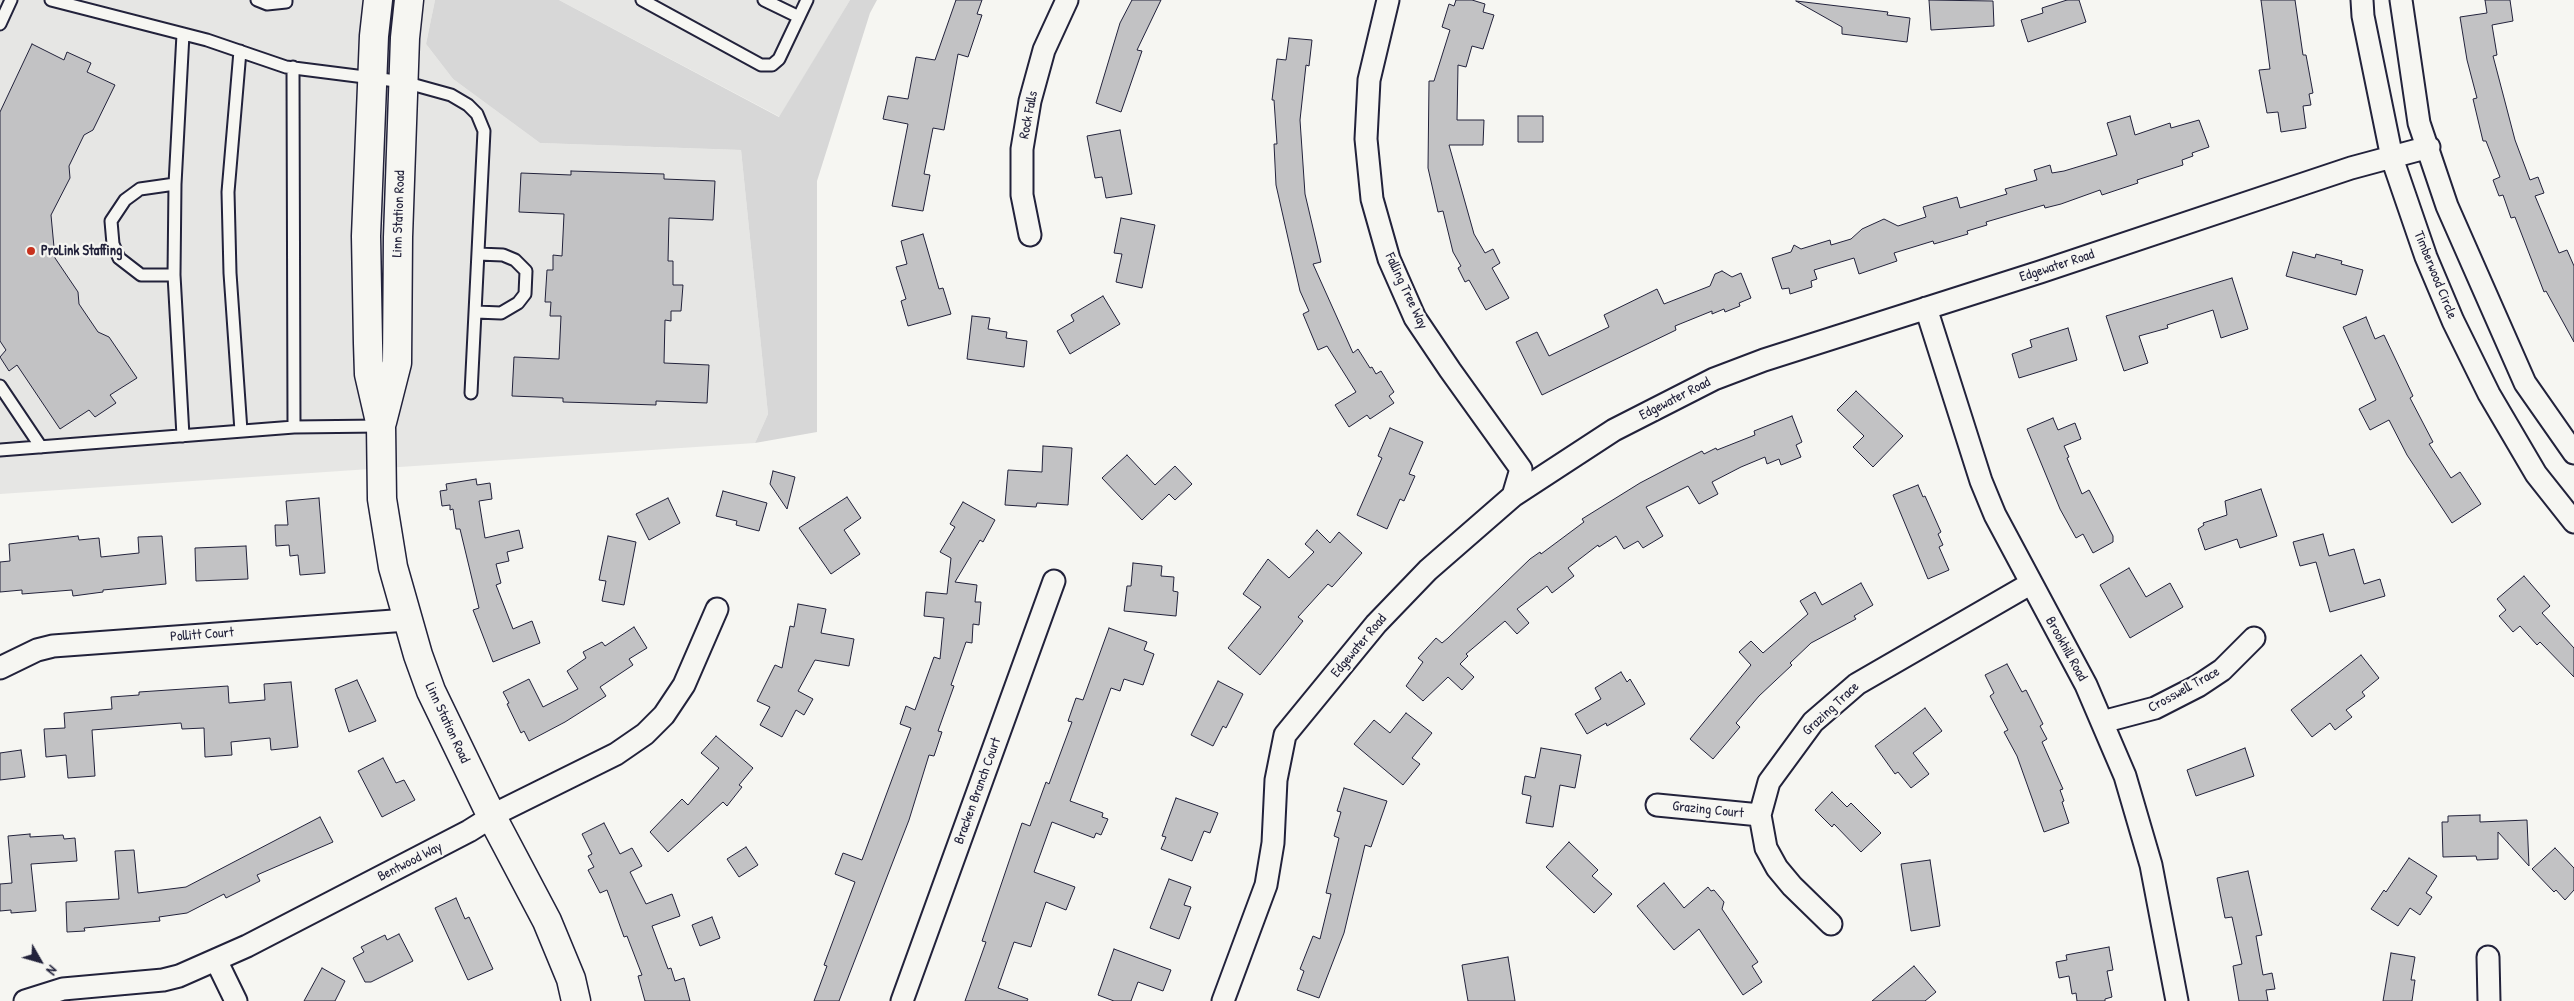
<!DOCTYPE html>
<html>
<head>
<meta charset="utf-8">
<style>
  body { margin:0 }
  #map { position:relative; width:2574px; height:1001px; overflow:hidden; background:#f6f6f2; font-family:"Patrick Hand",sans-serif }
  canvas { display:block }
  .north { position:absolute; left:15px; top:936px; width:50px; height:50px; -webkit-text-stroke:4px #f6f6f2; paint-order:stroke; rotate:128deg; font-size:14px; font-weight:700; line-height:20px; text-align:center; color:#22223b }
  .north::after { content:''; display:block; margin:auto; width:18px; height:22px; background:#22223b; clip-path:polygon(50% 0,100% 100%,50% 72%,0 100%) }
</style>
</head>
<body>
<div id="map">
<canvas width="2574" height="1001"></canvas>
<div class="north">N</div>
</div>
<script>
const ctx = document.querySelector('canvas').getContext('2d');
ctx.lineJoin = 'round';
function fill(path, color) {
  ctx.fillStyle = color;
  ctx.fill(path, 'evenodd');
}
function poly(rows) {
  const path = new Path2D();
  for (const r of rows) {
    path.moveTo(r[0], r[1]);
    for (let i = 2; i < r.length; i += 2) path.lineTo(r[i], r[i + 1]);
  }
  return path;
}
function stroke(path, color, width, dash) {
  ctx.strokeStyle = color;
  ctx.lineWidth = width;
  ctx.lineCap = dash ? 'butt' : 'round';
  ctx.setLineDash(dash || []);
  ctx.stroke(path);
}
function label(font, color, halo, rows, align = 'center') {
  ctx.font = font + ' "Patrick Hand",sans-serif';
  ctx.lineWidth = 4.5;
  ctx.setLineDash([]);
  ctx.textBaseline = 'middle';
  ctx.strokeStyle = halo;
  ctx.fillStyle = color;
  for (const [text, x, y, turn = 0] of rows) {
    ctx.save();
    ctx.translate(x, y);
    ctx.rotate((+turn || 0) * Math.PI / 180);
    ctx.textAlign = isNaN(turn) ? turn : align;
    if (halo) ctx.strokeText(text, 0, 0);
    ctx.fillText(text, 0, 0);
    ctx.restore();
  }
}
const built = poly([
  [0,0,435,0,426,44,453,79,540,143,741,150,768,414,755,443,0,494],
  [559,0,850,0,780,117]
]);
const green = poly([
  [435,0,559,0,779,117,850,0,877,0,870,13,817,181,817,432,755,443,768,414,741,150,540,143,453,79,426,44]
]);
const building = poly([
  [956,0,982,0,977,14,982,15,968,57,958,54,944,130,933,128,924,174,930,175,923,211,892,206,908,124,883,119,888,96,908,99,916,57,935,60,956,0],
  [1132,0,1161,0,1137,50,1142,51,1121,112,1096,103,1120,23,1132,0],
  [1456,0,1472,0,1485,4,1483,12,1494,15,1483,49,1472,46,1466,67,1458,65,1457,120,1484,120,1483,145,1449,145,1474,234,1485,253,1493,249,1500,263,1492,268,1509,298,1486,310,1469,280,1465,282,1458,268,1461,266,1453,252,1443,211,1438,212,1428,168,1429,81,1434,81,1450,30,1442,27,1449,4,1454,6,1456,0],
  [1929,0,1993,1,1994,26,1931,30,1929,0],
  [2067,0,2079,0,2086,22,2028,42,2021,20,2043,13,2042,8,2067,0],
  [2261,0,2295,0,2303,55,2306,55,2313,93,2309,94,2311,105,2303,106,2306,128,2281,132,2278,112,2267,113,2259,70,2270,69,2261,0],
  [2485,0,2510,0,2513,21,2492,25,2497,55,2493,56,2515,140,2530,180,2538,177,2544,193,2535,196,2559,253,2567,250,2574,266,2574,342,2546,291,2544,292,2515,217,2511,218,2503,195,2499,196,2493,180,2500,177,2486,141,2483,141,2473,99,2477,98,2467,60,2460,17,2487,13,2485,0],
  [1796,1,1888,12,1887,15,1910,18,1907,42,1842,34,1842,27,1796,1],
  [1289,38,1312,40,1309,66,1306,65,1300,120,1305,194,1321,262,1313,264,1353,353,1358,349,1370,368,1372,367,1376,374,1381,371,1394,392,1389,396,1394,403,1370,419,1367,415,1349,427,1335,405,1356,392,1327,346,1318,350,1303,314,1309,311,1300,291,1276,185,1274,144,1277,144,1274,100,1272,100,1277,59,1286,60,1289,38],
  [32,44,64,60,67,52,91,63,87,72,115,85,93,130,84,135,69,166,70,178,51,215,55,258,78,292,79,304,98,332,109,337,137,378,110,395,116,403,95,417,89,410,60,429,17,365,9,371,0,357,6,350,0,341,0,112,32,44],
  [1518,116,1543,116,1543,142,1518,142,1518,116],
  [2130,116,2135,135,2170,123,2171,128,2199,120,2209,147,2192,153,2193,156,2182,160,2183,165,2137,180,2138,183,2102,195,2100,190,2061,204,2045,208,2044,205,1986,222,1987,225,1967,231,1968,234,1934,244,1933,241,1894,253,1897,261,1859,274,1854,258,1814,270,1817,279,1811,281,1812,287,1790,294,1789,288,1782,289,1772,258,1791,252,1794,245,1801,249,1830,240,1831,245,1851,239,1862,229,1884,219,1898,226,1926,217,1923,207,1957,197,1960,208,2007,194,2005,189,2037,180,2034,170,2050,165,2052,173,2064,171,2117,155,2107,123,2130,116],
  [1120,130,1132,194,1106,198,1102,177,1095,178,1087,136,1120,130],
  [571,171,664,174,664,179,715,181,713,220,669,218,668,261,673,261,673,285,683,285,681,311,671,311,671,321,665,320,664,363,709,365,707,403,656,401,656,405,596,403,563,402,563,398,512,396,514,357,559,359,561,316,550,316,551,302,545,302,547,270,553,270,553,255,562,256,564,214,519,212,521,173,571,175,571,171],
  [1121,218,1155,225,1142,288,1116,282,1122,254,1114,253,1121,218],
  [923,234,939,289,943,288,951,314,908,326,901,301,906,299,896,267,907,264,901,241,923,234],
  [2293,252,2315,258,2316,254,2342,261,2341,264,2363,270,2356,295,2286,276,2293,252],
  [1722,271,1732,277,1741,273,1751,298,1739,303,1740,306,1725,312,1724,309,1712,314,1712,311,1675,326,1676,330,1542,395,1516,342,1537,332,1549,356,1609,327,1604,315,1657,289,1664,304,1710,286,1715,274,1722,271],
  [2232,278,2248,329,2221,338,2213,310,2167,325,2168,328,2139,336,2148,363,2124,371,2106,316,2232,278],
  [1103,296,1120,324,1070,354,1057,331,1074,321,1071,315,1103,296],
  [972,316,990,318,988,329,1007,332,1006,338,1027,341,1024,367,967,359,972,316],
  [2366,317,2375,339,2384,335,2413,396,2410,398,2433,442,2429,444,2451,478,2460,472,2481,504,2452,523,2407,455,2389,420,2370,430,2359,409,2376,400,2343,327,2366,317],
  [2068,328,2077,360,2019,378,2012,354,2032,347,2030,340,2068,328],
  [1856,391,1903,436,1873,467,1853,447,1864,436,1837,410,1856,391],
  [1792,416,1802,442,1796,445,1801,457,1781,465,1779,459,1767,464,1765,457,1741,467,1712,482,1718,494,1699,504,1688,486,1646,507,1663,536,1643,548,1638,541,1624,549,1616,536,1599,547,1598,545,1568,568,1574,576,1552,593,1547,586,1517,609,1529,623,1517,634,1505,621,1466,654,1468,656,1460,664,1474,677,1462,690,1448,677,1423,701,1406,686,1423,662,1418,658,1436,638,1442,643,1448,638,1530,559,1540,552,1541,554,1584,522,1582,519,1640,483,1680,462,1702,451,1704,454,1716,448,1717,450,1755,435,1754,431,1792,416],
  [2053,418,2058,430,2075,423,2081,439,2064,446,2069,457,2067,458,2082,494,2089,490,2113,536,2113,542,2093,553,2083,534,2076,538,2060,509,2027,429,2053,418],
  [1390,428,1423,442,1409,474,1415,476,1404,501,1400,499,1387,529,1357,515,1382,458,1378,456,1390,428],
  [1043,446,1072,448,1068,505,1037,503,1036,507,1005,505,1008,470,1042,472,1043,446],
  [1127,455,1155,485,1175,466,1192,484,1175,500,1169,494,1142,520,1102,478,1127,455],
  [773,471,795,477,787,509,770,484,773,471],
  [476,479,477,485,490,483,492,499,479,501,485,538,519,530,523,548,507,552,509,561,496,564,501,583,496,585,513,629,532,621,540,643,493,662,473,610,479,608,460,529,456,529,453,509,450,510,450,505,442,506,440,491,447,490,446,484,476,479],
  [1918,485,1923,497,1925,496,1941,532,1938,534,1943,545,1939,547,1949,570,1928,579,1893,495,1918,485],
  [2261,489,2277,536,2240,548,2237,539,2205,550,2198,529,2204,525,2203,523,2227,515,2225,501,2261,489],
  [723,491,767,503,759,531,736,525,737,521,716,516,723,491],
  [847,497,861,518,844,530,860,554,831,574,799,528,847,497],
  [319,498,325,573,300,575,298,555,290,556,289,545,276,546,275,525,288,525,286,501,319,498],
  [668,498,680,523,649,540,636,514,668,498],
  [963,502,995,520,983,542,980,540,955,582,977,585,975,602,981,602,979,625,973,624,972,643,966,642,951,685,954,686,938,731,942,732,934,756,929,755,909,820,839,1001,814,1001,827,966,824,965,855,882,835,874,843,853,862,860,911,728,900,724,906,706,915,710,934,657,940,659,944,618,924,616,926,592,947,594,951,558,940,552,955,527,950,524,963,502],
  [1317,530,1330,543,1339,532,1362,553,1332,587,1328,584,1298,617,1303,621,1260,675,1228,648,1261,607,1243,594,1268,559,1289,578,1314,552,1305,544,1317,530],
  [2323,534,2329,556,2354,549,2364,584,2380,579,2385,596,2330,612,2316,562,2300,566,2293,542,2323,534],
  [78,536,79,540,99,538,101,557,139,553,138,537,162,536,166,584,103,590,103,592,73,596,72,590,22,594,22,590,0,592,0,562,10,561,9,544,78,536],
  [608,536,636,542,624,605,602,601,606,581,599,580,608,536],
  [246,546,248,579,196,581,195,548,246,546],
  [1133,563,1162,566,1161,576,1174,577,1173,591,1178,592,1176,616,1124,611,1127,586,1131,586,1133,563],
  [2129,568,2146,597,2170,583,2183,607,2130,638,2100,585,2129,568],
  [2524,576,2550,606,2542,613,2574,648,2574,677,2540,642,2537,645,2520,626,2513,632,2499,616,2506,610,2497,599,2524,576],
  [1861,583,1873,605,1854,616,1856,619,1811,643,1790,663,1792,665,1759,696,1736,723,1740,727,1713,759,1690,739,1751,665,1739,652,1751,641,1763,653,1808,614,1800,601,1815,592,1822,605,1861,583],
  [798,604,826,609,821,633,854,639,849,666,815,660,798,691,813,699,804,715,796,710,782,737,760,725,770,707,757,701,775,665,782,668,790,626,794,627,798,604],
  [634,627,647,648,629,659,633,665,600,687,606,696,565,722,529,741,524,731,521,733,507,704,509,703,503,692,529,679,543,707,578,689,567,671,586,658,583,652,602,642,605,646,634,627],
  [1109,628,1147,642,1144,650,1154,654,1143,685,1124,679,1120,691,1111,688,1070,801,1103,813,1102,817,1108,819,1101,835,1096,833,1094,838,1052,822,1034,872,1075,887,1066,910,1046,902,1031,947,1014,942,998,988,1028,999,1027,1001,965,1001,986,942,982,941,1022,823,1030,826,1046,782,1049,784,1072,722,1068,721,1076,698,1083,700,1109,628],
  [2361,655,2379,678,2362,692,2365,696,2346,710,2352,717,2335,730,2330,723,2312,737,2291,710,2361,655],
  [2007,664,2022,692,2026,690,2043,724,2040,726,2047,739,2042,742,2063,789,2060,790,2064,801,2062,802,2069,823,2044,832,2017,756,2004,732,2008,730,1990,696,1994,693,1985,675,2007,664],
  [1621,672,1627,682,1630,679,1645,704,1607,726,1606,723,1587,734,1575,714,1601,699,1595,688,1621,672],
  [357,680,376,721,349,732,335,689,357,680],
  [1218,681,1243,694,1226,728,1223,726,1213,746,1191,735,1218,681],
  [291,682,298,747,271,750,270,738,231,742,232,755,205,757,204,728,182,729,181,723,92,730,95,776,68,778,66,755,46,757,44,729,65,728,64,713,112,709,111,697,139,695,139,692,228,686,229,703,265,700,264,684,291,682],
  [1925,708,1942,731,1913,753,1929,774,1911,788,1898,772,1895,774,1875,746,1925,708],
  [1406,713,1432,733,1412,758,1420,764,1403,785,1354,744,1374,720,1390,733,1406,713],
  [716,736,753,768,739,785,742,787,727,806,723,802,668,852,650,832,682,799,688,805,719,768,701,753,716,736],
  [1541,748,1581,755,1575,788,1560,785,1553,827,1526,823,1531,796,1522,794,1525,776,1535,778,1541,748],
  [2245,748,2254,776,2196,796,2187,770,2245,748],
  [21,750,25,777,0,780,0,753,21,750],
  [383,758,396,783,404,780,415,800,382,817,358,771,383,758],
  [1344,788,1387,801,1371,847,1365,845,1344,933,1319,998,1297,990,1304,971,1300,969,1313,936,1320,939,1331,894,1326,893,1339,838,1334,836,1341,812,1337,811,1344,788],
  [1832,792,1847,807,1851,803,1881,833,1861,852,1834,824,1832,827,1815,810,1832,792],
  [1176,798,1218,813,1210,833,1204,831,1192,861,1161,849,1166,837,1162,836,1176,798],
  [2480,815,2480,822,2527,820,2529,866,2498,832,2498,859,2477,860,2476,856,2443,857,2442,822,2448,822,2448,816,2480,815],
  [320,817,333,842,257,875,260,881,226,898,224,894,187,913,159,917,160,921,84,928,85,931,67,932,66,902,119,899,115,851,134,850,138,893,186,887,320,817],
  [604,823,620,854,632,848,642,866,630,872,646,904,672,894,680,916,652,926,668,969,671,968,675,981,684,978,690,1001,645,1001,638,976,642,975,627,936,624,937,607,890,600,893,588,870,594,867,588,856,592,854,582,834,604,823],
  [30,834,30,837,63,835,64,839,75,838,77,861,31,864,36,911,11,913,11,910,0,911,0,884,12,883,8,836,30,834],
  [1569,842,1598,870,1592,876,1612,894,1594,913,1546,867,1569,842],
  [746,847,758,865,739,877,727,859,746,847],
  [2555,848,2574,868,2574,890,2565,900,2556,890,2554,892,2532,869,2555,848],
  [2409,858,2437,876,2426,893,2432,897,2420,915,2410,908,2398,926,2371,909,2384,890,2386,892,2409,858],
  [1930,860,1940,926,1911,931,1901,864,1930,860],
  [2248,871,2262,935,2256,936,2263,975,2272,973,2275,989,2266,990,2268,1001,2239,1001,2233,966,2242,964,2232,917,2225,918,2217,878,2248,871],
  [1169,879,1191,887,1184,905,1191,907,1179,939,1150,928,1169,879],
  [1664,883,1684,908,1708,887,1711,891,1714,890,1724,902,1722,909,1758,962,1752,966,1762,982,1743,995,1699,929,1674,950,1637,906,1664,883],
  [456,898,465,919,469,917,493,969,468,980,435,908,456,898],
  [712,917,720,938,700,946,692,925,712,917],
  [399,934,413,961,371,982,365,982,353,958,364,952,361,947,385,935,387,940,399,934],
  [2109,947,2113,970,2107,971,2112,997,2105,999,2105,1001,2077,1001,2076,993,2072,994,2069,976,2059,978,2056,962,2067,960,2066,955,2109,947],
  [1114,949,1171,970,1163,991,1138,982,1131,1001,1114,1001,1098,995,1114,949],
  [2391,953,2415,957,2411,980,2415,980,2412,1001,2383,1001,2391,953],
  [1508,957,1515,1001,1468,1001,1462,965,1508,957],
  [1914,966,1936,992,1925,1001,1872,1001,1914,966],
  [322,968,345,981,335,1001,304,1001,322,968]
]);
const service = poly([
  [51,0,207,40,286,67,404,82,451,95,468,105,477,114,484,131,471,393],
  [257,0,267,4,286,2,286,0],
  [642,0,761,65,772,65,779,59,807,0],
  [764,0,799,17],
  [0,24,11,0],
  [240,51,228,192,230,273,241,431],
  [174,275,141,275,119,258,113,244,111,221,125,200,140,189,175,184],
  [476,312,501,313,518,303,525,294,526,271,515,260,503,255,478,254],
  [0,386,41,447],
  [294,427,380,426],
  [183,436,174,275,175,184,183,34],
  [0,450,294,427,293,67]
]);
const minor = poly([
  [1388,0,1369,80,1366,139,1372,199,1389,259,1415,318,1450,370,1521,469,1513,496],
  [2362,0,2363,16,2392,158,2426,257,2453,321,2489,394,2536,474,2574,522],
  [2401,0,2419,123,2447,206,2525,383,2574,453],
  [1030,235,1022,195,1022,149,1030,101,1044,50,1067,0],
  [1926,308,1981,481,1995,515,2086,685,2125,776,2151,865,2177,1001],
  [0,668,37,650,53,646,407,620],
  [2102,722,2155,708,2198,686,2222,670,2254,638],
  [1657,805,1760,815],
  [1831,924,1792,886,1777,868,1766,848,1760,815,1769,782,1813,722,1857,684,2030,584],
  [2488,957,2489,1001],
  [216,960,236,1001],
  [25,1001,63,989,163,980,179,976,247,946,469,831,501,811,616,754,645,734,664,715,684,685,717,609],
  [902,1001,1054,581],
  [1223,1001,1266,885,1273,843,1276,780,1285,735,1376,624,1428,570,1513,496,1614,430,1714,379,1764,360,2040,272,2351,168,2429,147]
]);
const tertiary = poly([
  [378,0,374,36,366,236,368,343,369,374,381,426,382,499,393,567,418,655,431,691,492,817,547,921,571,979,576,1001],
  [382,422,397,363,398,237,405,38,409,0]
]);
const markers = [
  [31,251,5,"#c8321e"]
];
const streetNames = [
  ["Rock Falls",1029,115,-79],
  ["Linn Station Road",399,214,-88],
  ["Edgewater Road",2057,266,-18],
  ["Timberwood Circle",2435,275,68],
  ["Falling Tree Way",1406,291,65],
  ["Edgewater Road",1675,399,-27],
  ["Pollitt Court",202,635,-4],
  ["Edgewater Road",1359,646,-50],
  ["Brookhill Road",2066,649,61],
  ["Crosswell Trace",2184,690,-29],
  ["Grazing Trace",1831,709,-43],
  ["Linn Station Road",447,723,65],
  ["Bracken Branch Court",978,791,-70],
  ["Grazing Court",1708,810,6],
  ["Bentwood Way",410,862,-27]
];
const poiNames = [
  ["ProLink Staffing",41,251]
];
fill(built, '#e6e6e4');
fill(green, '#d7d7d7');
fill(building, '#c2c2c4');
stroke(building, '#22223b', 1);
stroke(service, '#22223b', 15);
stroke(minor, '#22223b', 25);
stroke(tertiary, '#22223b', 31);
stroke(service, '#f6f6f2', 11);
stroke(minor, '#f6f6f2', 21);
stroke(tertiary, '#f6f6f2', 28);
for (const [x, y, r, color] of markers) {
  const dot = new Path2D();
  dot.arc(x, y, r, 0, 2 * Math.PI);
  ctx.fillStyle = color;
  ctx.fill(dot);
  stroke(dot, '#f6f6f2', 2);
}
label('14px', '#22223b', '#f6f6f2', streetNames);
label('bold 14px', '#22223b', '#f6f6f2', poiNames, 'left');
</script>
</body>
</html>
